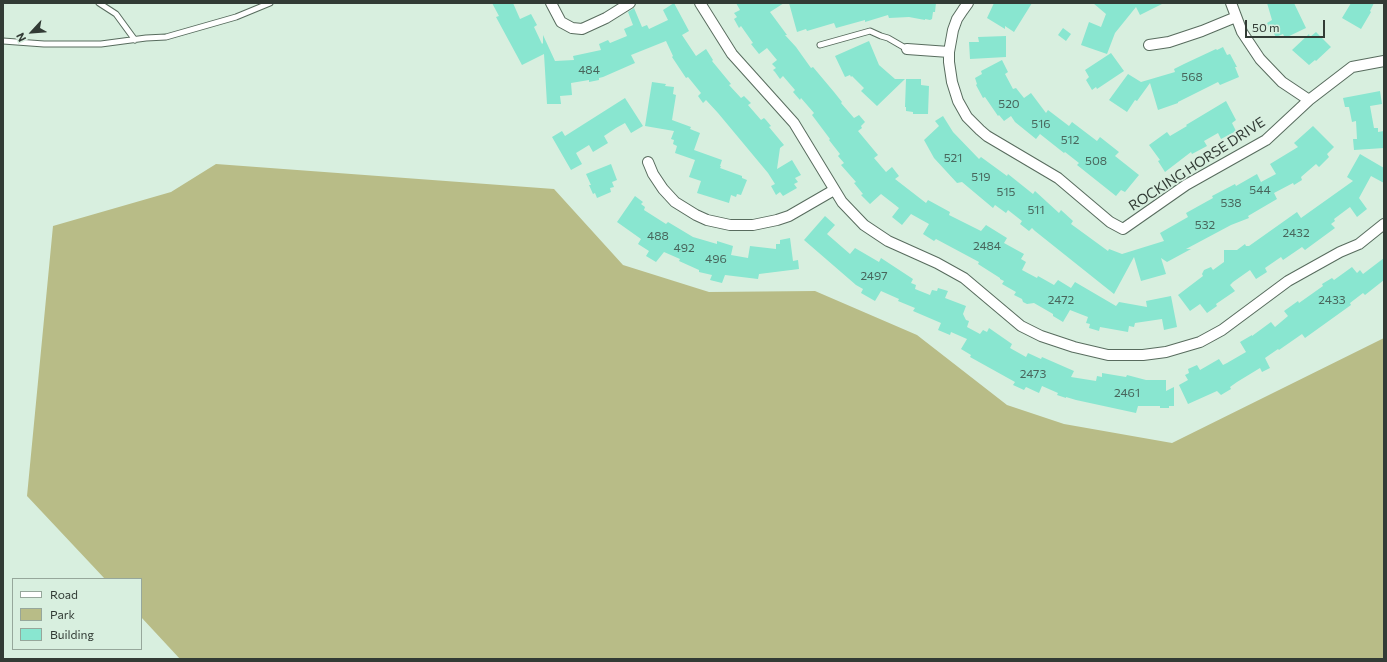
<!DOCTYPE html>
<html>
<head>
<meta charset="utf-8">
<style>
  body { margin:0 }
  #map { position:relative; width:1387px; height:662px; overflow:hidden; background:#d8efdf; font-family:Commissioner,sans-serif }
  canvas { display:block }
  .frame { position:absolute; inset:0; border:4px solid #323b35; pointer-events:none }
  .legend { position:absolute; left:12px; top:578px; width:130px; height:72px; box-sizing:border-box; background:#d8efdf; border:1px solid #96a79b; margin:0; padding:5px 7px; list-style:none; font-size:12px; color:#323b35 }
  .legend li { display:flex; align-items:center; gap:8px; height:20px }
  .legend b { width:20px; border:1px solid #96a79b }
  .north { position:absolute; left:12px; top:12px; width:40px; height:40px; -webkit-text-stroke:3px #d8efdf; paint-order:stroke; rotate:244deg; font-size:11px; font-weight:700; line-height:16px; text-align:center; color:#323b35 }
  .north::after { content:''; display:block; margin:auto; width:14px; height:18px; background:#323b35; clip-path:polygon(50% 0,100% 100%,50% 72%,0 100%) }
  .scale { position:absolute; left:1245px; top:20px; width:80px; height:18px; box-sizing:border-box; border:2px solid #323b35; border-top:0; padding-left:5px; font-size:12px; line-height:14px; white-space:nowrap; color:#323b35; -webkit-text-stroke:3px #d8efdf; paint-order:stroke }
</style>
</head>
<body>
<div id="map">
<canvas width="1387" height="662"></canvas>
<div class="frame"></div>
<ul class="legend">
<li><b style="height:5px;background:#fff"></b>Road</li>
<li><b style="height:11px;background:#b8bc87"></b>Park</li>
<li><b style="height:11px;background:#89e6d0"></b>Building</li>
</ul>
<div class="north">N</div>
<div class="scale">50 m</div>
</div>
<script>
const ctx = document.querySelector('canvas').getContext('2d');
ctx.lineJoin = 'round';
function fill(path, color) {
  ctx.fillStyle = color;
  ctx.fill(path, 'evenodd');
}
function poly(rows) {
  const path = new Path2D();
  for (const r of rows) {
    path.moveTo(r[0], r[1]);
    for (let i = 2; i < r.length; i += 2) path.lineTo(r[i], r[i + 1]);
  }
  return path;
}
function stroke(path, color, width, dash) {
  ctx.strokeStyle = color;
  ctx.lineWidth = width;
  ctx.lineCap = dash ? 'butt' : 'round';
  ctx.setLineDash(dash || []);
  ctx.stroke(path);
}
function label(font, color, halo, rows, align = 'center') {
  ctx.font = font + ' Commissioner,sans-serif';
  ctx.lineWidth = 3.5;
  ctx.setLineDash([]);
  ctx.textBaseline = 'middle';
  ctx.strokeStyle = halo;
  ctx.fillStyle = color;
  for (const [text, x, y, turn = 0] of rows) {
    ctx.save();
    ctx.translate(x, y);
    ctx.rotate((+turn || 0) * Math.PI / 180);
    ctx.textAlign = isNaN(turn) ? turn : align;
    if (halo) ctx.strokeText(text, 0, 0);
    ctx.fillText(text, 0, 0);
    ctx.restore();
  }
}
const green = poly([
  [216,164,554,189,623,265,709,292,815,291,917,335,1007,405,1064,424,1172,443,1384,338,1384,659,180,659,141,617,141,579,105,579,27,496,53,226,171,192]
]);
const building = poly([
  [492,3,513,3,520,19,531,14,537,25,534,27,542,44,543,43,543,35,555,61,574,60,573,56,601,50,599,44,608,40,610,43,627,36,624,29,633,25,628,12,634,8,642,27,647,25,649,29,668,20,663,10,674,3,689,31,682,35,696,56,706,49,713,60,712,61,731,84,729,85,741,98,744,96,751,103,748,105,761,120,764,118,766,120,771,126,769,127,784,145,780,148,777,169,792,160,801,175,795,178,798,182,794,184,797,188,783,196,780,192,776,195,771,186,775,184,768,173,718,113,706,100,703,103,698,96,701,93,688,77,686,78,672,57,673,56,666,41,631,55,635,63,603,77,599,78,599,80,589,82,589,80,571,83,572,95,560,96,561,104,547,104,544,54,522,65,496,17,499,16],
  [736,3,784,3,770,12,787,35,785,35,796,47,811,68,813,67,834,92,842,102,841,103,854,118,859,115,865,122,861,126,862,128,858,131,878,155,874,158,886,172,892,167,899,176,895,179,926,203,928,200,950,212,949,215,981,231,986,225,1007,238,1004,243,1024,254,1021,259,1026,262,1022,270,1037,278,1038,276,1054,285,1058,280,1071,288,1075,282,1116,306,1119,302,1147,307,1146,301,1171,296,1177,327,1164,330,1162,319,1135,323,1134,327,1129,326,1128,332,1100,327,1099,331,1089,328,1090,324,1086,323,1088,317,1070,310,1063,322,1053,316,1053,314,1034,303,1027,304,1023,302,1022,299,1014,295,1016,292,1002,284,1004,281,1000,279,1000,278,978,264,979,262,936,239,934,241,923,234,929,224,911,214,902,225,892,217,899,208,881,194,870,204,861,195,863,194,854,183,856,182,841,165,844,163,838,156,840,154,829,140,830,139,812,115,814,113,801,98,800,100,793,92,795,90,783,76,780,79,775,72,773,70,776,68,772,64,777,60,767,48,759,54,751,44,753,43,741,26,739,28,734,19,737,17,734,13,740,10],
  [789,3,936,3,935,12,933,12,932,19,930,20,925,19,925,20,909,17,889,18,888,15,865,22,865,20,836,28,834,23,807,31,806,29,797,32],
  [994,3,1032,3,1014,32,1005,26,1005,29,987,18],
  [1093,3,1164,3,1140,15,1136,7,1115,33,1107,54,1081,45,1089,22,1101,27,1106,14],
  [1267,3,1294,3,1306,28,1285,38,1283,34,1276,37,1273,32,1272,33,1267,23,1272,20],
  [1351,3,1374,3,1370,11,1371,12,1361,29,1342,18],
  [1063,28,1071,34,1066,41,1058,35],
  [1316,32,1331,47,1316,61,1315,60,1309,65,1292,50,1309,34,1310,37],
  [1006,36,1006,57,970,59,969,42,979,42,978,37],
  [869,41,879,65,895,79,905,79,877,106,861,91,864,88,852,76,851,77,850,75,845,77,835,56],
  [1223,47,1227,55,1230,54,1237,67,1235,67,1239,77,1220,85,1218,82,1178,102,1178,103,1158,110,1150,83,1137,101,1135,100,1127,112,1109,100,1128,74,1141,82,1175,72,1174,69,1184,64,1216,49,1217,50],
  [1111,53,1124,71,1097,89,1096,87,1092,90,1086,80,1089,77,1085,70],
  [1002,60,1008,72,1005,74,1013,89,1016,88,1024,98,1031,93,1046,113,1048,110,1069,126,1072,122,1097,141,1100,137,1119,152,1115,156,1139,175,1125,192,1121,190,1116,196,1077,165,1079,163,1065,152,1064,153,1040,134,1036,139,1015,122,1011,116,1004,121,999,115,998,116,985,97,983,98,976,85,977,84,975,78,982,74,981,71],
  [906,79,921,79,921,85,929,86,928,114,913,114,913,112,906,111,906,107,905,107],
  [652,82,666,84,665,86,674,87,673,94,676,95,672,120,691,127,690,129,700,133,694,150,722,160,720,166,721,166,720,168,742,176,742,178,747,180,741,195,737,194,736,197,731,195,729,203,697,193,701,181,689,177,695,160,675,153,677,146,673,144,674,140,671,139,674,131,645,126],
  [1380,91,1382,104,1370,106,1374,128,1378,128,1378,132,1384,131,1384,148,1354,150,1353,139,1357,139,1356,121,1352,122,1349,107,1345,107,1343,98],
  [625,98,643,126,631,133,625,123,616,128,604,136,608,143,593,152,589,145,576,153,582,164,571,170,552,137,562,131,565,136],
  [1226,101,1236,120,1232,123,1236,131,1221,139,1218,133,1204,141,1207,146,1192,154,1191,152,1165,172,1158,161,1160,160,1149,145,1167,132,1170,136,1187,126,1186,125],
  [943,116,953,132,979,159,981,157,1007,176,1008,174,1033,194,1035,191,1059,213,1061,210,1073,221,1071,224,1108,251,1109,249,1122,254,1164,241,1160,233,1188,217,1186,213,1213,198,1212,196,1235,184,1236,186,1257,174,1261,182,1276,174,1270,164,1298,147,1294,143,1313,126,1334,147,1327,154,1329,157,1319,167,1316,164,1301,177,1302,180,1294,185,1293,183,1274,193,1277,199,1248,216,1249,218,1231,225,1186,249,1191,249,1167,262,1161,258,1166,274,1141,281,1134,257,1114,294,1035,231,1032,228,1029,231,1020,224,1022,221,1008,210,1006,213,995,205,993,208,962,182,957,183,934,158,924,140,939,126,935,121],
  [1360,154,1384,168,1384,183,1371,176,1359,198,1367,209,1357,217,1350,207,1334,219,1335,221,1331,224,1335,228,1305,250,1302,247,1283,260,1281,257,1265,268,1267,272,1256,279,1250,270,1233,282,1230,285,1235,291,1216,304,1217,306,1207,313,1200,304,1190,311,1178,295,1203,276,1202,274,1204,270,1211,267,1213,270,1224,262,1224,250,1237,250,1245,244,1246,246,1249,246,1297,212,1301,218,1353,181,1347,177],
  [611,164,617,180,612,182,614,187,610,188,611,192,597,198,595,193,593,194,589,185,591,185,586,174],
  [635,196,643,202,641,204,645,207,644,210,666,224,668,222,693,237,717,244,717,241,733,246,731,255,748,258,750,246,776,249,776,244,780,244,780,240,790,238,793,261,798,260,799,269,759,274,758,279,725,275,722,283,710,280,712,275,699,272,699,270,679,261,680,259,664,252,656,262,646,256,649,251,638,244,641,239,617,222],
  [825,216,835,225,827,234,850,254,855,248,879,262,881,258,913,279,911,283,916,285,915,289,930,295,932,290,937,291,938,288,948,291,945,298,966,306,963,314,966,320,969,321,967,327,980,334,983,330,987,332,989,328,1012,344,1010,348,1026,357,1028,353,1041,359,1042,357,1074,371,1071,377,1096,381,1097,376,1102,377,1102,373,1126,377,1127,375,1146,380,1166,380,1166,391,1174,387,1174,406,1169,406,1169,408,1160,408,1160,406,1138,406,1136,413,1076,400,1066,397,1066,398,1057,395,1058,393,1042,386,1039,393,1026,387,1024,390,1013,385,1015,382,970,357,971,355,961,349,967,339,951,332,950,335,938,330,941,323,913,311,915,308,898,301,899,299,881,291,875,301,861,293,863,289,856,285,804,240],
  [1384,258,1384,280,1365,295,1363,293,1350,303,1351,305,1305,338,1302,334,1279,350,1278,349,1265,358,1270,368,1262,372,1260,368,1237,382,1230,387,1231,389,1221,395,1217,391,1188,404,1179,385,1188,380,1185,375,1189,373,1188,369,1197,365,1200,370,1219,359,1223,365,1227,363,1246,352,1240,342,1252,335,1252,336,1271,322,1275,327,1288,316,1284,311,1298,301,1299,303,1323,286,1322,284,1332,278,1334,280,1352,267,1357,273,1360,270,1363,274]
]);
const lane = poly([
  [99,3,116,14,135,40],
  [3,41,44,44,101,44,146,38,166,37,236,17,270,3],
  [820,45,870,31,881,36,888,38,907,49]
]);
const street = poly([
  [551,3,561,22,572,28,582,29,606,18,630,3],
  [700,3,732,54,794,123,842,202,864,225,888,241,937,263,964,278,1021,326,1041,336,1074,347,1108,355,1143,355,1166,352,1200,342,1222,330,1288,281,1340,252,1359,244,1384,224],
  [968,3,963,10,957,19,953,30,949,52,949,62,952,82,958,101,967,117,980,130,987,136,1058,178,1110,222,1123,229,1186,185,1266,140,1309,100,1352,67,1384,61],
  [1231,3,1242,32,1260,59,1282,82,1309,100],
  [1149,45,1169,42,1202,31,1236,17],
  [907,49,949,52],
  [648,162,653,174,663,189,675,202,696,215,707,220,730,225,753,225,777,220,789,216,834,190]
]);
const numberNames = [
  ["484",589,70],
  ["568",1192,77],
  ["520",1009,104],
  ["516",1041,124],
  ["512",1070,140],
  ["521",953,158],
  ["508",1096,161],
  ["519",981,177],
  ["544",1260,190],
  ["515",1006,192],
  ["538",1231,203],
  ["511",1036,210],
  ["532",1205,225],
  ["2432",1296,233],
  ["488",658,236],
  ["2484",987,246],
  ["492",684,248],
  ["496",716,259],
  ["2497",874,276],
  ["2472",1061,300],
  ["2433",1332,300],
  ["2473",1033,374],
  ["2461",1127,393]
];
const streetNames = [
  ["ROCKING HORSE DRIVE",1197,164,-33]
];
fill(green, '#b8bc87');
fill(building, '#89e6d0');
stroke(lane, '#586c5e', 7);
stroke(street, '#586c5e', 12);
stroke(lane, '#fff', 5);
stroke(street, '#fff', 10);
label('12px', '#48665c', null, numberNames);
label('14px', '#323b35', '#d8efdf', streetNames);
</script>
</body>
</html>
